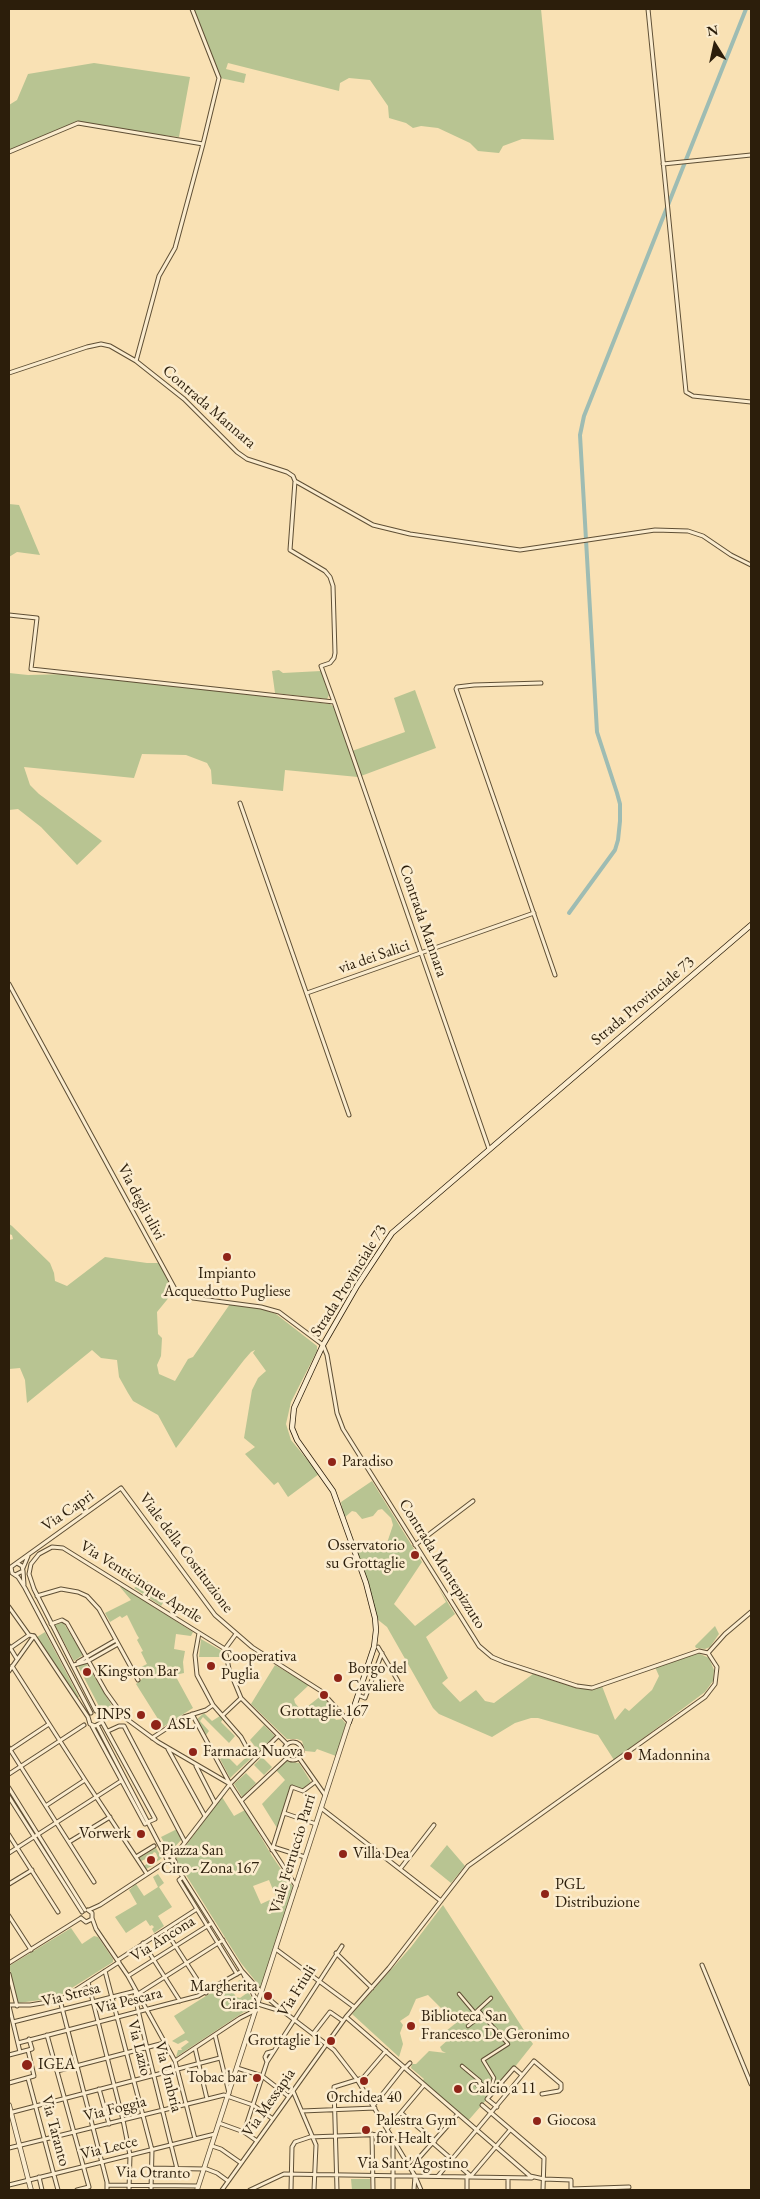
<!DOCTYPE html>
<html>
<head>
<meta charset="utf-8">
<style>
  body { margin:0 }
  #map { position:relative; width:760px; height:2199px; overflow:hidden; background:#f9e1b4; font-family:"EB Garamond",serif }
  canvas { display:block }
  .frame { position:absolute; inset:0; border:10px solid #2c1e0b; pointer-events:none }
  .north { position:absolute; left:690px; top:20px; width:50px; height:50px; -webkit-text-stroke:4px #fbecce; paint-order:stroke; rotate:350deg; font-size:14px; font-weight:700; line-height:20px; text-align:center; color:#2c1e0b }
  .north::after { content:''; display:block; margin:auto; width:18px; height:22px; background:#2c1e0b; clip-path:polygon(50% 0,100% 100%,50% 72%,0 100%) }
</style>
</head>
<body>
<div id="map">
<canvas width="760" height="2199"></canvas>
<div class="frame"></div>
<div class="north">N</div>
</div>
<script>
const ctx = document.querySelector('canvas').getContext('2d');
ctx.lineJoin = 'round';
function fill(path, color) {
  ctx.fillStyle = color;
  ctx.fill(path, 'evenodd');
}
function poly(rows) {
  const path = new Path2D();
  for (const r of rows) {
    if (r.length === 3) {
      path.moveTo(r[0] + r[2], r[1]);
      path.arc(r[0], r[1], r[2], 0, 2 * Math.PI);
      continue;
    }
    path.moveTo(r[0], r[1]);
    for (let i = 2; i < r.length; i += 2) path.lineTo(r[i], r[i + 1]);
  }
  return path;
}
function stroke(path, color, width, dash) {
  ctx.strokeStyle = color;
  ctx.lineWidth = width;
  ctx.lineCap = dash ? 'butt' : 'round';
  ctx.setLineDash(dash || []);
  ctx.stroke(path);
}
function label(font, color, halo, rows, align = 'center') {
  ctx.font = font + ' "EB Garamond",serif';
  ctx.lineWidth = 5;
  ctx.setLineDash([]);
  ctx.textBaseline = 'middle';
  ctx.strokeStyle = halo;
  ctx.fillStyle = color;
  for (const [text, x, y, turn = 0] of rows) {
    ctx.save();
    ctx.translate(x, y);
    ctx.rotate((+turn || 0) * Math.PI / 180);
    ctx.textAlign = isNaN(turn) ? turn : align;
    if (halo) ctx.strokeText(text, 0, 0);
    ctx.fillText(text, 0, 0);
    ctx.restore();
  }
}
const green = poly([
  [193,9,541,9,554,140,522,139,503,146,499,153,478,151,470,143,438,128,421,126,413,128,406,123,389,118,388,106,370,80,349,78,340,83,339,91,228,63,226,69,246,74,244,83,220,78],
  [94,63,190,77,179,137,73,125,9,154,9,105,17,100,28,74],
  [9,504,19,505,40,555,17,552,9,557],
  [279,670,283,673,321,671,329,695,327,699,275,693,272,671],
  [9,673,28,675,68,674,330,704,334,707,358,777,285,770,283,791,212,784,211,770,207,763,186,755,142,754,134,778,24,767,30,785,39,794,102,841,77,865,41,827,18,809,9,810],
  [415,690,436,748,361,776,352,751,405,732,394,698],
  [9,1224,12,1226,50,1263,54,1273,55,1281,67,1286,105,1257,147,1263,159,1263,175,1290,157,1312,158,1334,162,1338,161,1356,157,1365,159,1374,175,1381,188,1359,193,1357,230,1304,259,1308,276,1314,317,1346,317,1351,291,1402,286,1424,291,1440,319,1474,288,1497,278,1482,274,1485,245,1454,255,1447,244,1438,252,1390,258,1378,266,1371,253,1353,255,1350,251,1352,244,1360,176,1448,158,1415,133,1401,128,1393,119,1377,117,1360,101,1358,92,1350,27,1403,25,1380,20,1368,9,1369,9,1240,13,1239,12,1235,9,1234],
  [372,1481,422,1562,394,1604,415,1626,446,1602,438,1587,455,1614,426,1637,448,1678,442,1683,460,1702,476,1690,485,1701,494,1703,533,1674,579,1689,602,1686,615,1720,625,1708,629,1711,652,1690,659,1676,655,1667,698,1653,709,1658,714,1670,713,1681,705,1692,614,1760,598,1735,538,1718,531,1718,515,1723,492,1737,439,1714,433,1708,387,1627,377,1619,356,1552,361,1549,378,1547,387,1543,393,1525,391,1518,382,1509,378,1510,373,1516,362,1519,356,1512,352,1511,344,1518,341,1502],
  [147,1581,168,1595,161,1606,134,1588],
  [121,1586,193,1632,191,1636,176,1634,174,1649,185,1651,183,1662,184,1673,175,1675,193,1708,163,1727,136,1684,142,1679,137,1669,147,1664,141,1652,143,1651,137,1640,139,1638,137,1635,127,1615,122,1618,120,1616,110,1622,105,1613,131,1600,120,1587],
  [63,1622,83,1655,74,1661,55,1625],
  [715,1626,719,1634,710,1647,705,1649,696,1648,695,1646],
  [45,1632,79,1697,77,1698,37,1637],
  [201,1639,222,1651,223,1657,199,1657],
  [86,1663,112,1706,102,1712,78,1666],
  [275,1665,309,1685,294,1699,295,1703,300,1709,303,1710,322,1695,336,1712,331,1714,336,1720,342,1719,346,1724,336,1756,317,1749,315,1752,305,1751,302,1741,297,1739,287,1739,251,1704],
  [204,1713,212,1721,220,1716,223,1719,221,1722,235,1736,229,1743,203,1717,200,1721,209,1731,206,1735,196,1720],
  [264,1725,275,1736,230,1778,220,1759,225,1754,237,1766,256,1748,250,1740],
  [262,1757,272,1767,264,1775,254,1765],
  [286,1761,299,1763,311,1782,302,1789,291,1786,277,1828,262,1804,285,1780,276,1770],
  [246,1773,256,1783,242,1797,234,1784],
  [222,1797,234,1816,245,1810,272,1856,294,1888,261,1988,241,1963,176,1859],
  [269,1880,276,1897,261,1904,253,1886],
  [177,1829,182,1839,172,1850,169,1851,161,1837],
  [447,1845,465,1866,451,1883,430,1866],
  [156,1848,162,1858,155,1863,158,1858,156,1853,154,1852,149,1858,154,1865,146,1869,144,1866,148,1863,146,1859,141,1861,139,1858],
  [158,1874,164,1883,159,1887,172,1907,158,1916,164,1926,154,1933,152,1929,154,1927,152,1925,150,1926,146,1920,126,1933,115,1917,137,1904,129,1890,136,1884,144,1896,158,1887,153,1877],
  [443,1905,533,2044,514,2068,467,2122,421,2082,424,2079,411,2068,412,2064,416,2064,429,2051,446,2053,442,2051,440,2047,449,2039,446,2036,446,2031,456,2023,444,2011,442,2013,442,2009,428,1995,416,1999,409,2015,400,2021,403,2025,400,2033,403,2044,399,2057,352,2014,411,1947],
  [71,1928,82,1944,94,1936,98,1937,113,1959,113,1962,56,1998,18,2003,9,1966],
  [240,1980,256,2004,251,2011,244,2012,176,2057,178,2050,182,2050,181,2048,189,2042,186,2040,178,2044,172,2041,185,2033,174,2016,225,1984,226,1987,229,1985,236,1997,240,1998,247,1993,238,1981],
  [351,2179,370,2179,370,2190,352,2190]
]);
const canal = poly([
  [569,913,615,850,618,840,620,821,620,804,617,793,597,732,580,435,584,416,746,9]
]);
const pedestrian = poly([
  [459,1994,475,2013,478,2010,508,2044,483,2060,494,2078,490,2091],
  [478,2010,491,1998],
  [468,2026,482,2015],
  [462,2066,480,2081,479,2082],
  [477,2085,479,2082,492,2092]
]);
const minor = poly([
  [192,9,219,78,203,144],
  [648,9,686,392,693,396,751,402],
  [9,152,78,123,203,144,175,248,159,276,136,361],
  [663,164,751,155],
  [9,373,87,347,101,344,110,346,136,361,184,399,237,452,247,459,287,472,293,476,295,481,290,550,325,571,330,577,333,586,335,653,334,658,330,663,321,666,334,702],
  [295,481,373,525,410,534,520,550,655,530,688,531,703,536,731,555,751,565],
  [9,615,37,618,31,669,334,702,489,1149],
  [541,683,474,685,457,687,456,689,555,975],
  [240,803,349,1115],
  [9,984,175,1289,193,1298,261,1307,279,1312,323,1345,327,1355,337,1413,343,1429,479,1646,492,1657,504,1662,577,1686,592,1688,699,1651,708,1653,717,1667,715,1684,705,1697,468,1866,389,1968,346,2017,222,2190],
  [307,993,534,913],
  [415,1545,473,1501],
  [23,1568,28,1556],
  [23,1571,24,1585],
  [15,1575,23,1571,22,1566,17,1563],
  [37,1596,61,1589,78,1592,87,1596,99,1609,138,1680],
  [9,1607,29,1635],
  [51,1624,62,1620,67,1623,106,1692,124,1717,158,1742,230,1784],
  [199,1633,195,1655,197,1675,213,1705,241,1737,247,1748],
  [236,1634,225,1649,229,1669,241,1698,287,1744],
  [34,1636,88,1717,90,1724,95,1726,102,1722],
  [9,1646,17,1659],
  [378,1647,398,1681],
  [9,1649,29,1635,34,1636],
  [708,1653,725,1634,751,1612],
  [78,1662,116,1640],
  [74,1665,88,1661,118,1644],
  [12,1666,85,1780,147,1874],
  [9,1671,34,1636],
  [358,1695,365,1698,382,1653],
  [96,1711,34,1589,29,1574,31,1564,39,1554,52,1547,63,1548,225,1649],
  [91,1713,25,1588,18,1577,12,1573,11,1567,121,1488,215,1615,252,1647,321,1691,349,1722],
  [192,1714,230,1784,296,1886],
  [223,1715,241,1698],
  [103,1716,116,1708],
  [102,1722,155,1819,148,1822],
  [97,1725,166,1857],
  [92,1726,145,1824,148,1822],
  [108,1731,119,1726,124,1726,185,1842],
  [152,1738,184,1717,206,1710,213,1705],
  [293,1751,9],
  [9,1748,94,1882],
  [168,1749,205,1816],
  [10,1750,49,1724],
  [299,1758,325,1795],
  [196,1766,215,1803],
  [9,1774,84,1725],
  [9,1788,85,1910],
  [9,1797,82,1912],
  [241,1801,287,1758],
  [47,1805,85,1780],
  [321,1808,441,1901],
  [284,1813,316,1824],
  [9,1835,58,1912],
  [69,1842,110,1817],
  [273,1847,305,1857],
  [272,1850,292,1787,303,1791,315,1782],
  [9,1853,121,1781],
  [136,1857,154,1846],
  [173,1858,230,1784,278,1736],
  [173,1859,169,1862,166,1858,169,1855,173,1857,179,1871,242,1971,258,2004,281,2011],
  [400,1869,434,1825],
  [183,1877,179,1880,237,1974],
  [9,1884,32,1870],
  [89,1910,100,1905,161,1865,168,1862],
  [9,1916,31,1950],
  [81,1918,86,1922,92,1919,92,1913,88,1910],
  [92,1918,96,1929,128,1976,175,2061,195,2139],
  [165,1930,206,1993],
  [143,1943,180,2001],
  [277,1950,354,2007],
  [336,1953,372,1988],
  [118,1960,197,1909],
  [9,1963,81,1918],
  [702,1965,751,2084],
  [105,1971,152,2150,151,2190],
  [242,1971,262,1993,284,2012,334,2050,358,2081,415,2176,421,2190],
  [9,1974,17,2006],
  [128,1976,212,1923],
  [88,1982,123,2120,130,2155,129,2190],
  [138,1994,223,1940],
  [60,2000,107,2182,107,2190],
  [9,2005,30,2005,60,2000,119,1962],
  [9,2006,20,2052],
  [346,2017,530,2176,544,2179,571,2180,571,2190],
  [13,2022,136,1991,135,1997,147,2048,177,2169],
  [313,2034,330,2012,343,2021],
  [47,2035,89,2187,77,2190],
  [215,2035,229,2093],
  [18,2043,198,1996,242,1971],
  [195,2048,207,2099],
  [9,2055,32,2049,29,2039],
  [175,2061,240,2018,254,2011],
  [267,2062,265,2057,267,2053,274,2051],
  [237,2068,262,2076,288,2096],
  [405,2068,410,2063],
  [57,2071,164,2043],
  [28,2078,58,2190],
  [9,2083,34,2076,28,2050],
  [501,2084,510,2091],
  [99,2089,109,2124],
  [293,2091,316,2145,314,2190],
  [482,2105,544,2158,543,2190],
  [373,2106,404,2067],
  [497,2107,487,2099,514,2068,522,2075],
  [302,2111,375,2108],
  [9,2113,220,2058],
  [401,2113,435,2141],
  [219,2123,244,2132,257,2141],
  [387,2129,424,2085],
  [244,2132,267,2062,342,1946],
  [372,2134,373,2190],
  [433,2143,472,2177],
  [212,2146,221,2149,241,2163],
  [9,2148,224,2095,253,2105,273,2119],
  [152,2168,204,2169],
  [204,2168,217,2173,228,2181],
  [410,2168,458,2114],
  [438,2176,534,2061,561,2084,561,2089,559,2091,542,2094],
  [471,2176,510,2130],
  [39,2177,42,2190],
  [9,2185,215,2134],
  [107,2185,198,2186],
  [571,2189,629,2187],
  [250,2190,284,2174,532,2178],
  [291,2190,292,2147,295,2142,310,2137,390,2134],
  [337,2190,334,2087,363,2078,386,2051],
  [393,2190,393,2141],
  [414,2190,415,2176],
  [467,2190,467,2176],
  [508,2190,508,2178]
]);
const tertiary = poly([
  [9,2105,31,2190],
  [197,2190,349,1722]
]);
const secondary = poly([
  [349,1722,374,1647,376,1630,375,1618,366,1583,333,1491,297,1440,292,1428,294,1408,323,1345,357,1286,392,1233,751,925]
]);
const markers = [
  [227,1257,5,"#8f2418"],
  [332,1462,5,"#8f2418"],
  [415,1555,5,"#8f2418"],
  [211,1666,5,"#8f2418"],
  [87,1672,5,"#8f2418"],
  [338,1678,5,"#8f2418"],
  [324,1695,5,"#8f2418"],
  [141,1715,5,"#8f2418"],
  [156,1725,6,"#8f2418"],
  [193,1752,5,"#8f2418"],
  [628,1756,5,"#8f2418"],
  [141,1834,5,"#8f2418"],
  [343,1854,5,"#8f2418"],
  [151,1860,5,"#8f2418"],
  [545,1894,5,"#8f2418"],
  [268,1996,5,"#8f2418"],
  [411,2026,5,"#8f2418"],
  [331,2041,5,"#8f2418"],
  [27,2065,6,"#8f2418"],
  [257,2078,5,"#8f2418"],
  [364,2081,5,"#8f2418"],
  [458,2089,5,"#8f2418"],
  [537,2121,5,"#8f2418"],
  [366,2130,5,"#8f2418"]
];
const streetNames = [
  ["Contrada Mannara",209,407,41],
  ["Contrada Mannara",423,921,71],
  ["via dei Salici",374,957,-19],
  ["Strada Provinciale 73",643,1001,-40],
  ["Via degli ulivi",141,1202,62],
  ["Strada Provinciale 73",349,1281,-58],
  ["Via Capri",68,1511,-35],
  ["Viale della Costituzione",186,1553,53],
  ["Contrada Montepizzuto",442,1564,58],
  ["Via Venticinque Aprile",141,1582,32],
  ["Viale Ferruccio Parri",293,1854,-73],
  ["Via Ancona",163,1939,-32],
  ["Via Friuli",297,1991,-58],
  ["Via Stresa",71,1995,-14],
  ["Via Pescara",129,2001,-14],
  ["Via Lazio",139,2048,76],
  ["Via Umbria",168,2077,76],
  ["Via Messapia",269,2103,-55],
  ["Via Foggia",115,2109,-14],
  ["Via Taranto",55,2131,75],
  ["Via Lecce",109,2148,-14],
  ["Via Sant'Agostino",413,2164],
  ["Via Otranto",153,2173,1]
];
const poiNames = [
  ["Impianto",227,1274,"center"],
  ["Acquedotto Pugliese",227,1292,"center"],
  ["Paradiso",342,1462],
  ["Osservatorio",405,1546,"right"],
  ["su Grottaglie",405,1564,"right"],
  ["Cooperativa",221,1657],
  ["Puglia",221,1675],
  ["Borgo del",348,1669],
  ["Cavaliere",348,1687],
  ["Kingston Bar",97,1672],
  ["Grottaglie 167",324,1712,"center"],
  ["INPS",131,1715,"right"],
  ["ASL",167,1725],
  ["Farmacia Nuova",203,1752],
  ["Madonnina",638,1756],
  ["Vorwerk",131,1834,"right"],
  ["Piazza San",161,1851],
  ["Ciro - Zona 167",161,1869],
  ["Villa Dea",353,1854],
  ["PGL",555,1885],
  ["Distribuzione",555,1903],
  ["Margherita",258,1987,"right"],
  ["Ciracì",258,2005,"right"],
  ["Biblioteca San",421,2017],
  ["Francesco De Geronimo",421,2035],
  ["Grottaglie 1",321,2041,"right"],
  ["IGEA",38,2065],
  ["Tobac bar",247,2078,"right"],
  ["Calcio a 11",468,2089],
  ["Orchidea 40",364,2098,"center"],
  ["Palestra Gym",376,2121],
  ["for Healt",376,2139],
  ["Giocosa",547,2121]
];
fill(green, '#b8c492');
stroke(canal, '#9ebcb3', 4);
stroke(pedestrian, '#5f4f35', 4.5);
stroke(minor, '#5f4f35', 5);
stroke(tertiary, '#5f4f35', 5.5);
stroke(secondary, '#2c1e0b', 6);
stroke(pedestrian, '#fbecce', 2.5);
stroke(minor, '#fbecce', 3);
stroke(tertiary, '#fbecce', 4);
stroke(secondary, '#fbecce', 4.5);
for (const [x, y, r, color] of markers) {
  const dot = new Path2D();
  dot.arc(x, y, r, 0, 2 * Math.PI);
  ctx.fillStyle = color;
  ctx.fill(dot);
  stroke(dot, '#fbecce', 2);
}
label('16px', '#2c1e0b', '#fbecce', streetNames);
label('16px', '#2c1e0b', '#fbecce', poiNames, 'left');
</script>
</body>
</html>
